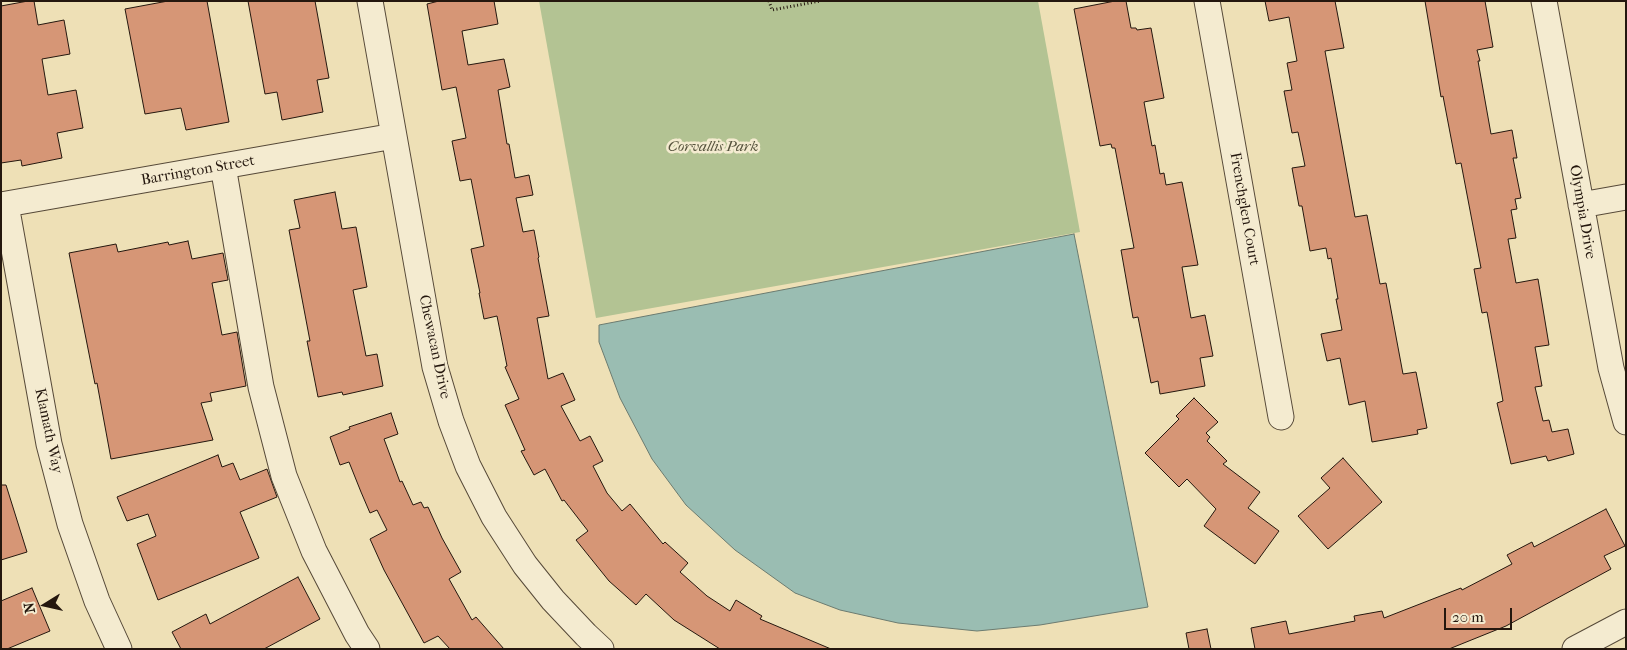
<!DOCTYPE html>
<html>
<head>
<meta charset="utf-8">
<style>
  body { margin:0 }
  #map { position:relative; width:1627px; height:650px; overflow:hidden; background:#eee0b6; font-family:"IM FELL French Canon",serif }
  canvas { display:block }
  .frame { position:absolute; inset:0; border:2px solid #24170e; pointer-events:none }
  .north { position:absolute; left:20px; top:580px; width:50px; height:50px; -webkit-text-stroke:4px #f4ebd0; paint-order:stroke; rotate:260deg; font-size:14px; font-weight:700; line-height:20px; text-align:center; color:#24170e }
  .north::after { content:''; display:block; margin:auto; width:18px; height:22px; background:#24170e; clip-path:polygon(50% 0,100% 100%,50% 72%,0 100%) }
  .scale { position:absolute; left:1444px; top:608px; width:68px; height:22px; box-sizing:border-box; border:2px solid #24170e; border-top:0; padding-left:6px; font-size:15px; line-height:18px; white-space:nowrap; color:#24170e; -webkit-text-stroke:4px #f4ebd0; paint-order:stroke }
</style>
</head>
<body>
<div id="map">
<canvas width="1627" height="650"></canvas>
<div class="frame"></div>
<div class="north">N</div>
<div class="scale">20 m</div>
</div>
<script>
const ctx = document.querySelector('canvas').getContext('2d');
ctx.lineJoin = 'round';
function fill(path, color) {
  ctx.fillStyle = color;
  ctx.fill(path, 'evenodd');
}
function poly(rows) {
  const path = new Path2D();
  for (const r of rows) {
    path.moveTo(r[0], r[1]);
    for (let i = 2; i < r.length; i += 2) path.lineTo(r[i], r[i + 1]);
  }
  return path;
}
function stroke(path, color, width, dash) {
  ctx.strokeStyle = color;
  ctx.lineWidth = width;
  ctx.lineCap = dash ? 'butt' : 'round';
  ctx.setLineDash(dash || []);
  ctx.stroke(path);
}
function label(font, color, halo, rows, align = 'center') {
  ctx.font = font + ' "IM FELL French Canon",serif';
  ctx.lineWidth = 5;
  ctx.setLineDash([]);
  ctx.textBaseline = 'middle';
  ctx.strokeStyle = halo;
  ctx.fillStyle = color;
  for (const [text, x, y, turn = 0] of rows) {
    ctx.save();
    ctx.translate(x, y);
    ctx.rotate((+turn || 0) * Math.PI / 180);
    ctx.textAlign = isNaN(turn) ? turn : align;
    if (halo) ctx.strokeText(text, 0, 0);
    ctx.fillText(text, 0, 0);
    ctx.restore();
  }
}
const green = poly([
  [539,1,1038,1,1080,232,596,318]
]);
const water = poly([
  [1074,234,1148,607,1040,625,977,631,898,623,840,610,795,593,735,550,686,505,652,459,620,398,599,342,599,325,1074,234]
]);
const building = poly([
  [28,1,34,1,38,25,64,20,70,54,42,59,48,95,76,90,83,128,57,133,62,158,22,166,21,160,1,163,1,6,28,1],
  [168,1,207,1,229,122,186,130,181,108,145,114,125,9,168,1],
  [248,1,315,1,329,78,317,80,323,112,282,120,277,92,265,94,248,1],
  [439,1,494,1,498,24,462,31,468,65,504,59,510,87,498,90,507,144,509,144,515,178,529,175,533,195,516,198,523,232,534,230,539,257,538,258,549,316,537,318,548,379,563,373,575,400,561,406,580,441,590,436,603,461,593,466,607,493,622,511,630,504,663,544,665,542,688,563,680,572,707,596,730,611,736,600,762,616,760,619,831,649,720,649,674,620,646,594,636,605,609,581,576,540,588,531,564,500,562,501,545,469,534,475,521,451,525,450,505,405,519,399,505,367,507,366,497,316,484,319,479,293,480,293,471,249,484,246,471,179,460,181,452,141,466,138,456,87,442,90,427,4,439,1],
  [1115,1,1126,1,1131,28,1136,28,1137,30,1151,28,1164,98,1144,102,1152,146,1155,145,1160,174,1164,173,1166,185,1182,182,1198,265,1182,267,1191,318,1205,315,1213,356,1200,358,1205,386,1160,394,1158,381,1151,383,1138,317,1133,318,1121,250,1134,248,1115,148,1112,148,1111,144,1100,146,1074,9,1115,1],
  [1265,1,1335,1,1344,48,1325,51,1355,217,1367,215,1380,284,1386,283,1403,374,1416,372,1427,428,1417,430,1418,434,1372,442,1365,401,1349,405,1340,358,1327,361,1321,334,1342,330,1336,299,1338,299,1331,258,1328,259,1326,248,1310,251,1302,206,1299,206,1292,168,1305,166,1298,132,1292,133,1284,91,1292,90,1287,63,1297,61,1289,17,1269,21,1265,1],
  [1425,1,1485,1,1493,47,1477,50,1480,61,1478,61,1491,134,1512,130,1517,158,1513,158,1521,198,1515,199,1517,209,1511,210,1516,238,1508,239,1516,283,1538,279,1549,345,1535,347,1542,386,1535,387,1543,421,1549,420,1552,432,1568,429,1574,454,1548,461,1546,456,1511,464,1497,403,1503,401,1487,312,1482,313,1474,269,1481,268,1461,163,1456,164,1443,96,1441,97,1425,1],
  [335,192,342,229,356,227,367,287,353,290,366,356,377,354,383,386,343,395,342,392,318,397,307,341,310,341,289,230,300,228,294,200,335,192],
  [188,241,192,259,223,253,228,280,212,283,222,335,237,332,246,386,210,393,212,401,201,403,213,440,111,459,97,383,95,384,69,253,116,244,118,252,168,242,169,245,188,241],
  [1194,398,1218,422,1206,433,1210,437,1207,441,1227,461,1223,464,1260,492,1248,508,1279,531,1255,564,1204,526,1216,509,1187,479,1179,487,1145,453,1179,419,1176,416,1194,398],
  [391,413,398,434,384,439,400,482,402,481,413,505,421,502,424,508,428,507,442,538,461,572,449,579,472,620,476,617,504,649,450,649,438,636,424,643,384,570,370,539,387,530,377,510,370,513,361,492,349,462,340,465,330,437,350,429,349,427,391,413],
  [218,455,222,467,233,463,240,480,267,469,277,497,240,512,259,558,158,600,137,544,156,536,148,514,127,521,117,497,218,455],
  [1343,458,1382,502,1328,549,1298,516,1330,488,1321,478,1343,458],
  [1,485,6,485,27,552,1,560,1,485],
  [1606,509,1625,546,1604,556,1611,569,1506,626,1449,649,1255,649,1251,628,1286,621,1289,634,1355,621,1354,616,1382,611,1384,618,1461,588,1462,590,1512,564,1507,555,1532,542,1534,547,1606,509],
  [298,577,320,619,264,649,181,649,172,632,206,614,210,624,298,577],
  [32,588,50,631,7,649,1,649,1,601,32,588],
  [1207,629,1211,649,1189,649,1186,633,1207,629]
]);
const path = poly([
  [769,1,772,10,820,1]
]);
const minor = poly([
  [370,1,435,367,451,421,468,466,494,517,525,565,553,600,586,635,601,649],
  [1207,1,1281,417],
  [1544,1,1611,368,1626,422],
  [223,166,261,387,284,476,314,551,357,634,367,649],
  [1,205,394,136],
  [6,205,49,444,70,524,97,601,119,649],
  [1581,205,1626,197],
  [1575,649,1626,622]
]);
const parkNames = [
  ["Corvallis Park",713,147]
];
const streetNames = [
  ["Barrington Street",198,171,-10],
  ["Frenchglen Court",1244,209,80],
  ["Olympia Drive",1582,212,80],
  ["Chewacan Drive",434,347,78],
  ["Klamath Way",48,431,78]
];
fill(green, '#b3c393');
fill(water, '#9abdb2');
stroke(water, '#6b7b70', 1);
fill(building, '#d69676');
stroke(building, '#24170e', 1);
stroke(minor, '#564938', 27);
stroke(path, '#24170e', 3, [1, 2.5]);
stroke(minor, '#f4ebd0', 25);
label('italic 15px', '#56533d', '#f4ebd0', parkNames);
label('15px', '#24170e', '#f4ebd0', streetNames);
</script>
</body>
</html>
